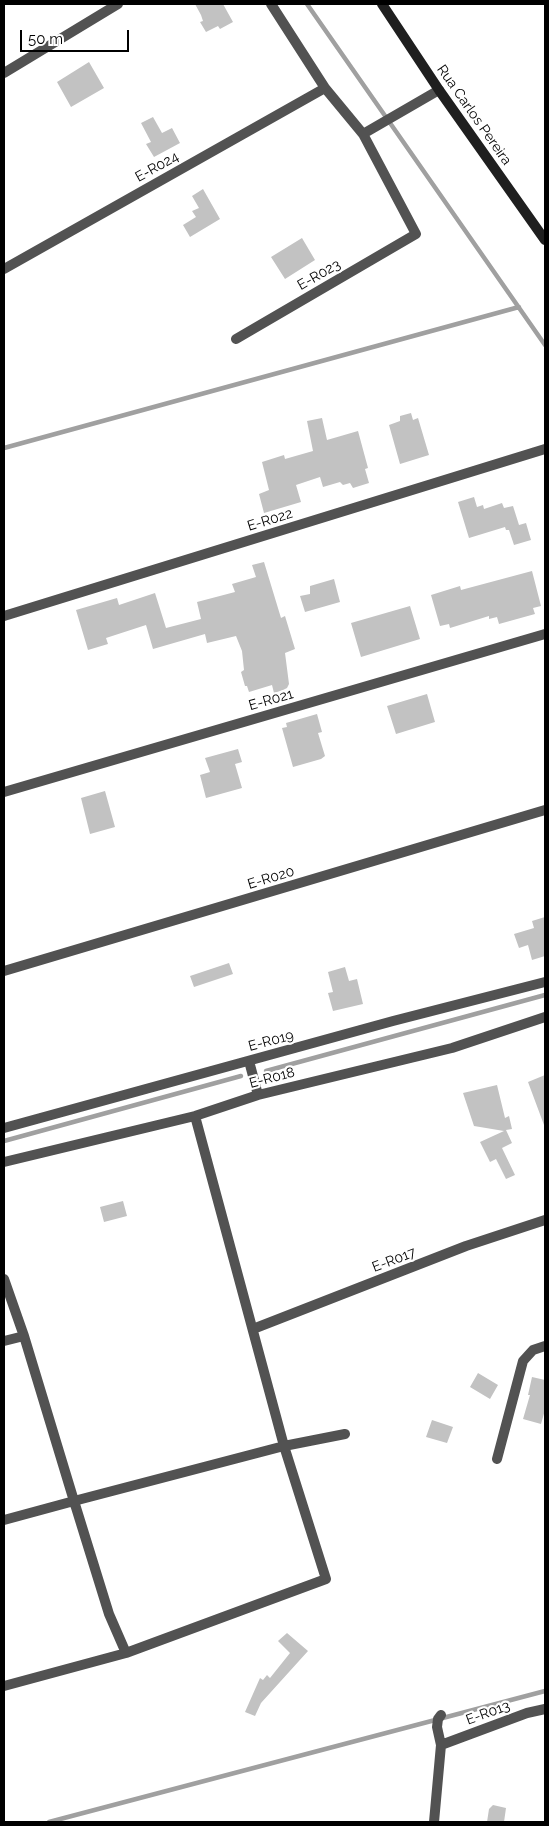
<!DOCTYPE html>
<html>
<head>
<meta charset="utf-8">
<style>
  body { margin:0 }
  #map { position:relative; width:549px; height:1826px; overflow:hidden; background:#fff; font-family:Raleway,sans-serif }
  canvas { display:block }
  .frame { position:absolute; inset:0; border:5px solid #000; pointer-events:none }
  .scale { position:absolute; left:20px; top:30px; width:109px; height:22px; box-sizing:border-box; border:2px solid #000; border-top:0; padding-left:6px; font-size:15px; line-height:18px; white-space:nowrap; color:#000; -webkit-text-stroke:4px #fff; paint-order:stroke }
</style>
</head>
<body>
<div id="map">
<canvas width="549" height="1826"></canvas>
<div class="frame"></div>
<div class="scale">50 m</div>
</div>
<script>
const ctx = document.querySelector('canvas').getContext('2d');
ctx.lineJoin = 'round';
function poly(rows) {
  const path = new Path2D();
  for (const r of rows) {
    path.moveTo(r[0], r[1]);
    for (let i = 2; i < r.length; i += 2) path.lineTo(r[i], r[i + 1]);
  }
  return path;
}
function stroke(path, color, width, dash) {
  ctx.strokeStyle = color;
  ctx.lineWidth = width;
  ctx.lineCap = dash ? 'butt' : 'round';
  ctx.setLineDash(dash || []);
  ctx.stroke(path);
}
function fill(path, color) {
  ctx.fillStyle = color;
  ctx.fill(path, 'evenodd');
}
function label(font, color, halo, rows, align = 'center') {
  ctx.font = font + ' Raleway,sans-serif';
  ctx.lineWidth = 4.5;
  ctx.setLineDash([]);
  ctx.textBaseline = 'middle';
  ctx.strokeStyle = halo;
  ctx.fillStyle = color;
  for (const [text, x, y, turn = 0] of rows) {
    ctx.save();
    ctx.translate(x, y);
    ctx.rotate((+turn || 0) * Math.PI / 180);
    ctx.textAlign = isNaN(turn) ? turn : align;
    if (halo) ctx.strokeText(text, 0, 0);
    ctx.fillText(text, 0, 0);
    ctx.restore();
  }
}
const stream = poly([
  [307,4,545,345],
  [4,448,519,307],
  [266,1071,545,995],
  [4,1141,241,1076],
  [49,1822,545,1691]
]);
const building = poly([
  [195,4,223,4,233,22,220,29,218,26,206,32,200,22,203,21,201,15],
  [89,62,104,88,71,107,57,82],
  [153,117,162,133,172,128,180,143,154,157,146,144,151,142,141,123],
  [203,189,220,219,190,237,183,225,196,217,192,211,199,208,192,196],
  [302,238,315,260,285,279,271,257],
  [411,413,413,420,418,418,429,455,400,464,389,425,400,421,400,416],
  [322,418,327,440,358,431,368,468,365,469,369,483,353,488,350,483,343,485,340,482,323,487,320,477,296,485,301,502,264,513,259,494,269,490,262,462,284,455,285,459,313,451,307,421],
  [474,497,477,507,483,505,484,509,502,503,504,508,513,506,519,525,526,523,531,540,514,545,509,530,506,530,505,527,469,538,458,502],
  [264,562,281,618,285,616,295,649,285,653,289,684,287,688,283,690,274,693,272,685,249,692,247,686,245,686,241,672,244,670,242,651,236,636,207,643,205,634,153,649,146,625,106,638,108,644,88,650,76,610,117,598,119,605,155,593,166,628,201,619,197,602,235,592,232,584,256,577,252,565],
  [532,571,541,606,533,608,535,614,499,624,497,617,489,619,489,616,450,628,449,624,440,626,431,595,460,586,461,590],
  [334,579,340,602,305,612,300,596,310,594,310,586],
  [410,606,420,639,361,657,351,623],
  [427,694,435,722,396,734,387,706],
  [317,714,322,732,318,733,325,756,321,759,293,767,282,728,287,727,286,723],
  [238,749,242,762,235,764,242,788,206,798,200,775,210,772,205,758],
  [105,791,115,827,90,834,81,798],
  [545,917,545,956,532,960,528,945,519,948,514,934,534,928,532,921],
  [229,963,233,974,194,987,190,976],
  [345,967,349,981,357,979,363,1004,333,1011,328,993,333,992,328,972],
  [545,1075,545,1125,544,1125,528,1082],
  [497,1085,505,1118,509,1116,512,1129,506,1130,512,1143,502,1148,515,1175,506,1179,496,1159,490,1162,480,1142,504,1131,474,1126,463,1093],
  [123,1201,127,1216,104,1222,100,1207],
  [478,1373,498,1385,490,1399,470,1387],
  [532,1377,545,1380,545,1410,541,1424,523,1419,530,1395,528,1395],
  [432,1420,453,1427,447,1443,426,1437],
  [287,1633,308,1651,261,1703,255,1716,245,1712,260,1678,263,1680,267,1675,270,1678,290,1653,278,1641],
  [493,1805,506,1808,504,1822,487,1822,489,1809]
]);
const street = poly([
  [4,73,118,4],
  [363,134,439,90],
  [4,269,325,88],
  [236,339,416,234,363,134,325,88,271,4],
  [4,616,545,449],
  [4,792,545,634],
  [4,971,545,810],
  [249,1061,258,1095],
  [4,1128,393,1021,545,982],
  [4,1162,195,1116,258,1095,452,1048,545,1017],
  [4,1279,24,1336,74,1501,4,1520],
  [253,1329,466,1246,545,1220],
  [4,1341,24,1336],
  [497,1459,523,1361,533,1350,545,1346],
  [126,1653,109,1614,74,1501,284,1446,345,1434],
  [4,1686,126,1653,326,1579,284,1446,195,1116],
  [441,1745,527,1713,545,1709],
  [434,1822,441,1745,437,1727,438,1719,441,1715]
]);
const secondary = poly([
  [382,4,439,90,545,240]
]);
const streetNames = [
  ["Rua Carlos Pereira",474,115,55],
  ["E-R024",157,167,-29],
  ["E-R023",319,275,-30],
  ["E-R022",270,520,-17],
  ["E-R021",271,700,-16],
  ["E-R020",271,878,-17],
  ["E-R019",271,1041,-15],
  ["E-R018",272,1078,-15],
  ["E-R017",394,1260,-21],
  ["E-R013",488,1713,-20]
];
stroke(stream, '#a0a0a0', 4.5);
fill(building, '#c2c2c2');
stroke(street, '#525252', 10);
stroke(secondary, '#1f1f1f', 10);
label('14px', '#000', '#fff', streetNames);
</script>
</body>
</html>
